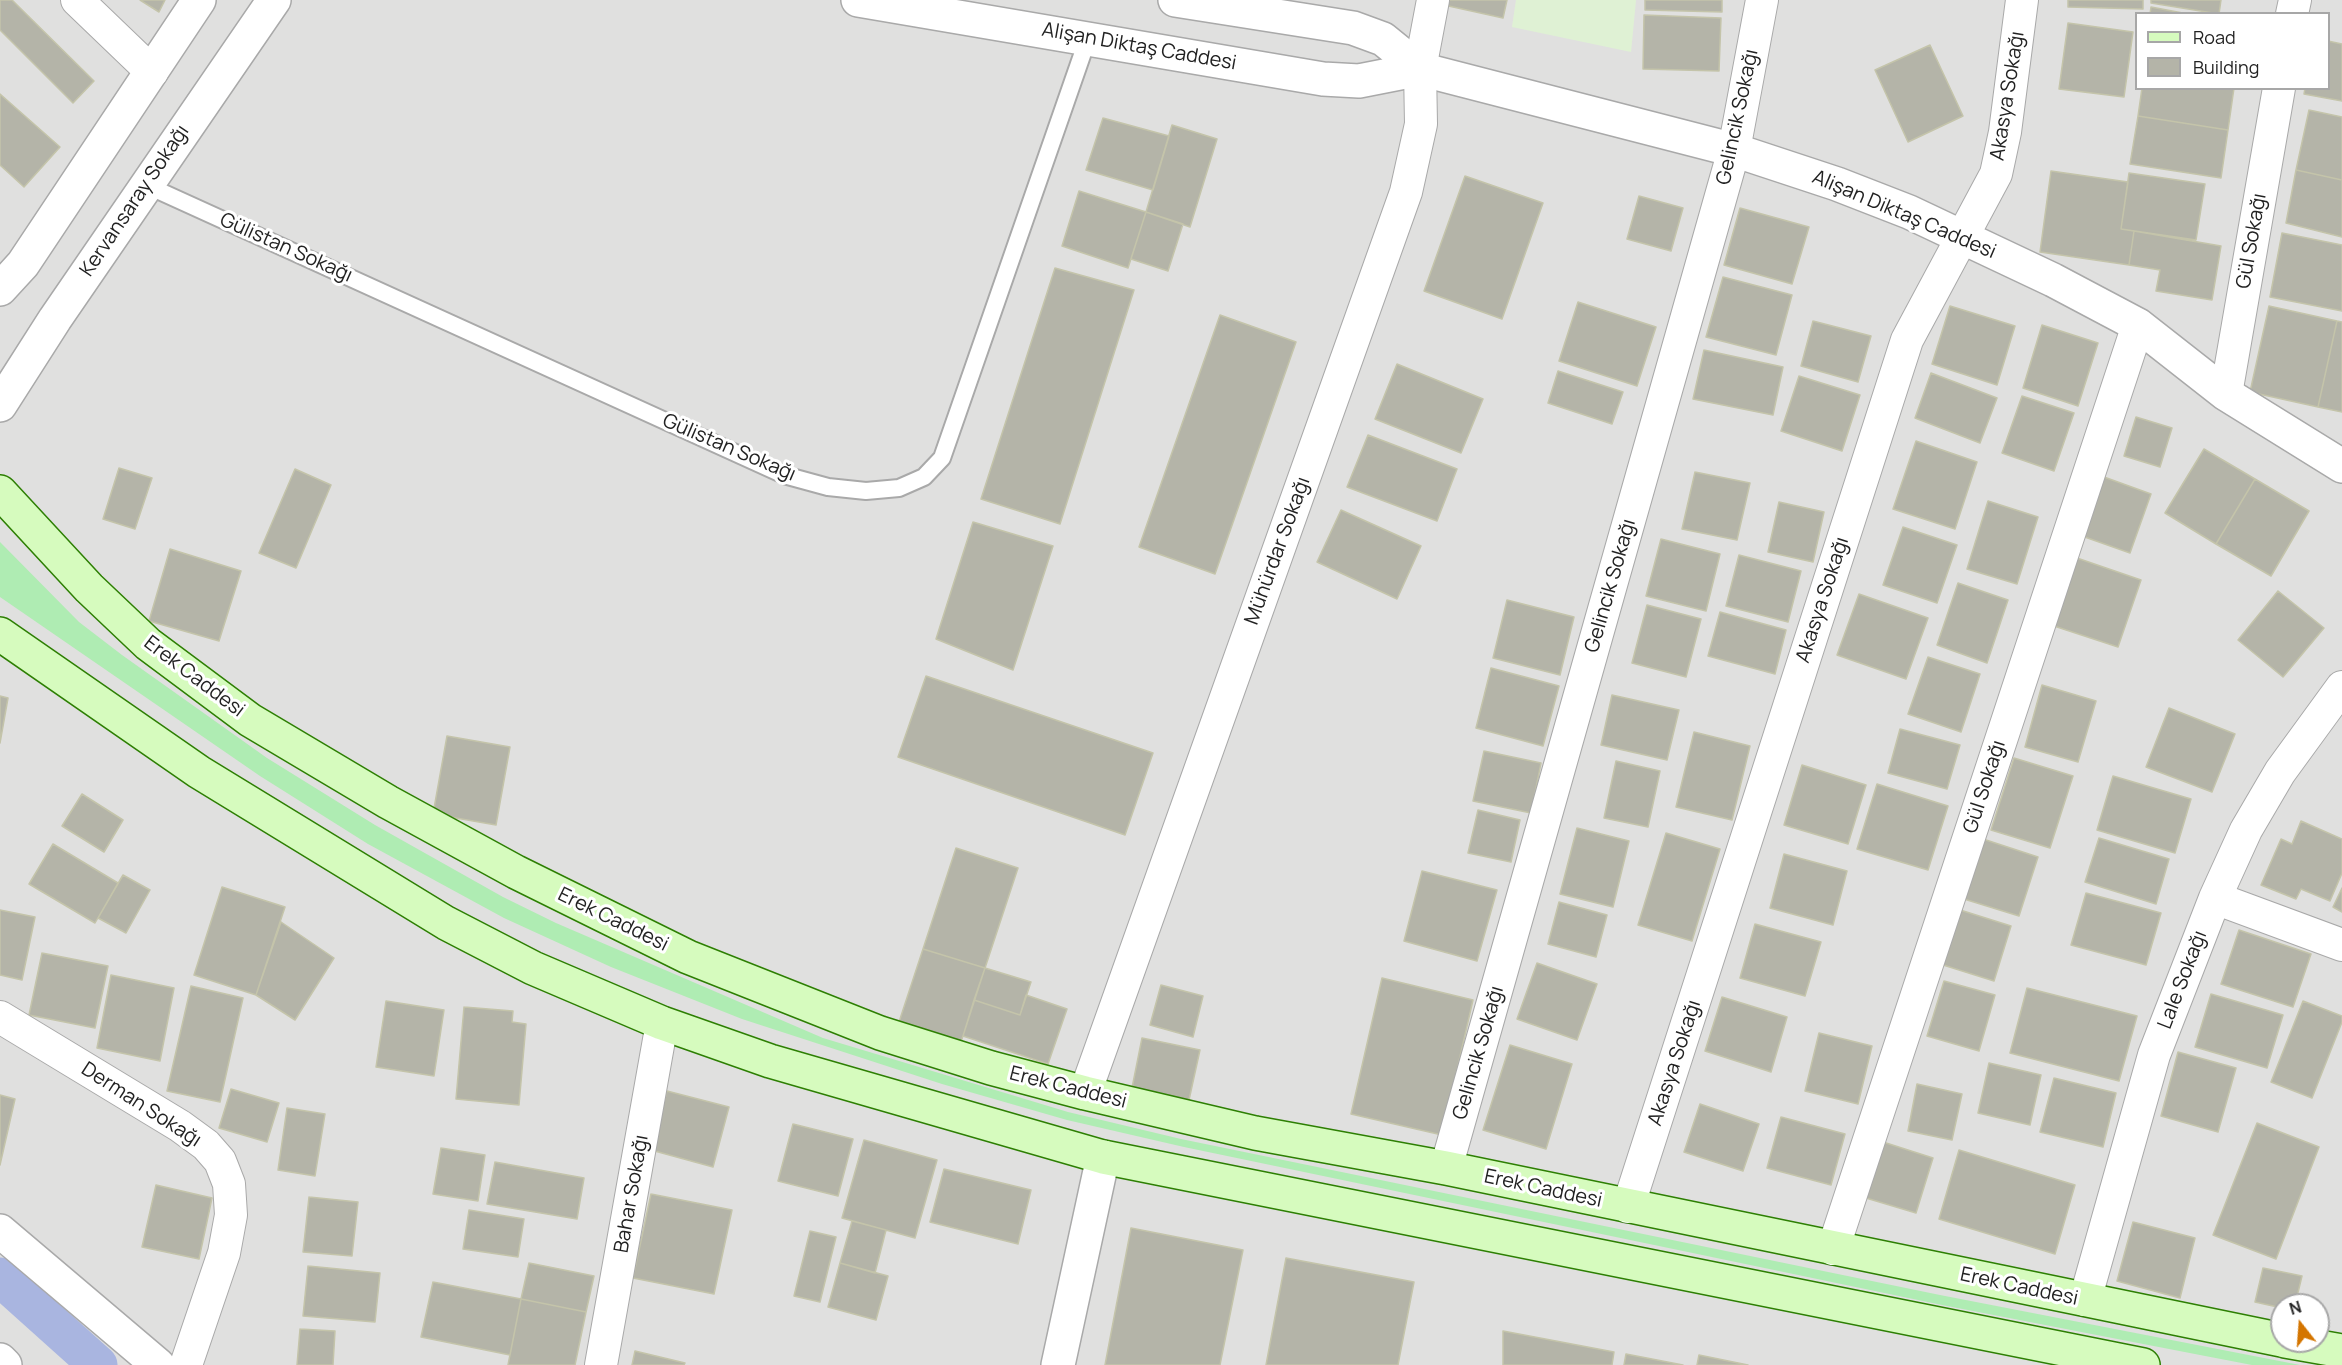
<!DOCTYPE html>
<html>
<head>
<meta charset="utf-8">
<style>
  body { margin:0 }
  #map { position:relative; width:2342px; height:1365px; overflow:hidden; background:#f0f2e9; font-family:Manrope,sans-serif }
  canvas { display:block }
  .legend { position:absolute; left:2135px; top:12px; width:195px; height:78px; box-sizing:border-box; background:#fff; border:2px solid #a7a7a7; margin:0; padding:8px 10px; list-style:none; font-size:18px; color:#222 }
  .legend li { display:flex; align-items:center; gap:12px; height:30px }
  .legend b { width:30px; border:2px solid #a7a7a7 }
  .north { position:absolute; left:2270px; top:1293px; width:60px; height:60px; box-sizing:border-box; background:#fff; border:2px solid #a7a7a7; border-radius:50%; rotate:343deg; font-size:16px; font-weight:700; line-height:24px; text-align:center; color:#222 }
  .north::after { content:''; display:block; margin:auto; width:21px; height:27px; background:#d47500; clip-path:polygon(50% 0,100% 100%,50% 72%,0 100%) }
</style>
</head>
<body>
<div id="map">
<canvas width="2342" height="1365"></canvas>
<ul class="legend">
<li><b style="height:8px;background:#d6fbbe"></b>Road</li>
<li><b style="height:16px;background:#b4b4a8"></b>Building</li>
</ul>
<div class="north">N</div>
</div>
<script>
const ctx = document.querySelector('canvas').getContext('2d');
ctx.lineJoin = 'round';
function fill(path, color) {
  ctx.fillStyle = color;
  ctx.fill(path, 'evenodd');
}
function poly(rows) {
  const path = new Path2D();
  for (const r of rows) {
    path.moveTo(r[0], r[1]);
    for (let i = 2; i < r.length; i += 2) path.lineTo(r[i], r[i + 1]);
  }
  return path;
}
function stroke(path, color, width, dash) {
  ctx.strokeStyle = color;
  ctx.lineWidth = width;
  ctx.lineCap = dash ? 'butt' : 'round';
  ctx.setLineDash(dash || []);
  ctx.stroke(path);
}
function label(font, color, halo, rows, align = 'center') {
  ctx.font = font + ' Manrope,sans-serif';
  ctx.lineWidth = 6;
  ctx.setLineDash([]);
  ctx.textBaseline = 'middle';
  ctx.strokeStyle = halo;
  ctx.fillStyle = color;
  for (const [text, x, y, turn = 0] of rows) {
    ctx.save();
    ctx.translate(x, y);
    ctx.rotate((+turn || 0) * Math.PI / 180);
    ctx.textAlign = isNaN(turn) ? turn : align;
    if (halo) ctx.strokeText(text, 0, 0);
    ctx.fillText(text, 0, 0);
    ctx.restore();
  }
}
const residential = poly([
  [0,0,2342,0,2342,1365,0,1365],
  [2136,14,2328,14,2328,88,2136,88],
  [2282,1305,2318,1305,2318,1341,2282,1341]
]);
const farmland = poly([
  [1516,0,1636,0,1631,52,1512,27]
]);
const grass = poly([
  [0,542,79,622,122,655,267,758,375,825,503,897,556,923,823,1038,1068,1112,1181,1139,1940,1295,2300,1365,2252,1365,2200,1355,1942,1305,1184,1147,1067,1120,942,1084,742,1019,611,967,504,918,368,844,260,776,0,597]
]);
const canal = poly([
  [0,1277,98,1365]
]);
const building = poly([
  [0,0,12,0,94,81,73,103,0,30,0,0],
  [140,0,165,0,159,12,140,0],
  [1445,0,1507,0,1503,18,1444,5,1445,0],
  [1645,0,1722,0,1722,12,1645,10,1645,0],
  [2068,0,2143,0,2143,9,2068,7,2068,0],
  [2151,0,2221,0,2219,14,2151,3,2151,0],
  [2151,7,2188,14,2150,14,2151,7],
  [1644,15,1721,18,1719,71,1643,69,1644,15],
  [2068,23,2133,32,2124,97,2059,89,2068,23],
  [2328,41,2342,44,2342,101,2304,94,2305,88,2328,88,2328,41],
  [1930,45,1963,116,1908,142,1875,70,1930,45],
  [2142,88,2234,88,2228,130,2138,116,2142,88],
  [0,94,60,147,24,187,0,165,0,94],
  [2309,110,2342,117,2342,180,2296,170,2309,110],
  [2138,116,2228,130,2221,178,2130,164,2138,116],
  [1103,118,1169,136,1153,190,1086,170,1103,118],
  [1172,125,1217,139,1190,227,1146,212,1172,125],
  [2296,170,2342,180,2342,237,2286,223,2296,170],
  [2051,171,2128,182,2121,229,2134,231,2129,265,2040,252,2051,171],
  [2129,173,2205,184,2196,240,2121,229,2129,173],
  [1465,176,1543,203,1502,319,1424,291,1465,176],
  [1079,191,1146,212,1128,268,1062,246,1079,191],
  [1639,196,1683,208,1671,251,1627,239,1639,196],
  [1740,208,1809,227,1792,284,1724,265,1740,208],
  [1146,212,1183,224,1168,271,1131,259,1146,212],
  [2134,231,2221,246,2212,300,2156,291,2160,270,2129,265,2134,231],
  [2282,233,2342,245,2342,311,2270,297,2282,233],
  [1055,268,1134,290,1060,524,981,499,1055,268],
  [1723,277,1792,295,1776,355,1706,337,1723,277],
  [1578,302,1656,327,1637,386,1559,361,1578,302],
  [1950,306,2015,326,1997,385,1932,364,1950,306],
  [2269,306,2337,321,2318,407,2250,392,2269,306],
  [1220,315,1296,342,1215,574,1139,547,1220,315],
  [1813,321,1871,336,1858,382,1801,366,1813,321],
  [2337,321,2342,322,2342,412,2318,407,2337,321],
  [2042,325,2098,343,2078,406,2023,388,2042,325],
  [1704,350,1783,367,1773,415,1693,399,1704,350],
  [1397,364,1483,399,1461,453,1375,419,1397,364],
  [1558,371,1623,392,1612,424,1548,403,1558,371],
  [1931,373,1997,398,1980,443,1915,418,1931,373],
  [1799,376,1860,395,1842,451,1781,431,1799,376],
  [2022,396,2074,413,2054,471,2002,453,2022,396],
  [2136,417,2172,428,2160,467,2124,456,2136,417],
  [1368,435,1457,469,1437,521,1347,487,1368,435],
  [1916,441,1977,462,1955,529,1893,509,1916,441],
  [2204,449,2255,479,2216,544,2165,513,2204,449],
  [119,468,152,478,135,529,103,519,119,468],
  [295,469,331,485,296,568,259,553,295,469],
  [1695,472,1750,483,1737,540,1682,529,1695,472],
  [2104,477,2151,494,2130,553,2082,536,2104,477],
  [2255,479,2309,511,2271,576,2216,544,2255,479],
  [1988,501,2038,517,2017,584,1967,569,1988,501],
  [1779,502,1824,512,1813,562,1768,552,1779,502],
  [1341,510,1421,546,1397,599,1317,562,1341,510],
  [973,522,1053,546,1013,670,936,639,973,522],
  [1903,527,1957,545,1937,603,1883,585,1903,527],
  [1661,539,1720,554,1706,611,1646,596,1661,539],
  [170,549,241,571,219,641,149,621,170,549],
  [1739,555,1801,571,1788,622,1726,606,1739,555],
  [2074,557,2141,580,2118,647,2051,625,2074,557],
  [1958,583,2008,600,1987,663,1937,645,1958,583],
  [2278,591,2324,628,2283,677,2238,640,2278,591],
  [1859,594,1928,618,1906,679,1837,655,1859,594],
  [1507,600,1574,617,1560,675,1493,658,1507,600],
  [1647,605,1701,619,1686,677,1632,663,1647,605],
  [1720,612,1786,630,1775,674,1708,656,1720,612],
  [1928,657,1980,674,1961,732,1908,714,1928,657],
  [1491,668,1559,686,1543,746,1476,728,1491,668],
  [926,676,1153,753,1125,835,898,757,926,676],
  [2042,685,2096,701,2078,762,2025,747,2042,685],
  [1612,695,1679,710,1667,760,1601,745,1612,695],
  [0,696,8,698,0,743,0,696],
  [2169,708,2235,734,2212,792,2146,767,2169,708],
  [1900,729,1960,745,1947,789,1888,773,1900,729],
  [1694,732,1750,746,1732,820,1676,807,1694,732],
  [447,736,510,747,496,825,433,814,447,736],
  [1484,751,1541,763,1531,813,1473,801,1484,751],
  [2014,758,2073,776,2050,848,1991,830,2014,758],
  [1616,761,1660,771,1648,827,1604,818,1616,761],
  [1802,765,1866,785,1848,844,1784,825,1802,765],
  [2113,776,2191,799,2175,853,2097,830,2113,776],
  [1877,784,1948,806,1928,870,1857,849,1877,784],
  [82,794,123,820,104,852,62,826,82,794],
  [1478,810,1520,820,1511,862,1468,853,1478,810],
  [2301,821,2342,839,2342,873,2330,901,2301,889,2296,899,2261,885,2281,839,2292,844,2301,821],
  [1577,828,1629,841,1613,907,1560,894,1577,828],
  [1666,833,1720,849,1692,941,1638,925,1666,833],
  [2099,838,2169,859,2156,904,2085,882,2099,838],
  [1983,839,2038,857,2019,916,1964,899,1983,839],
  [53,844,118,883,95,923,29,884,53,844],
  [956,848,1018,868,985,968,923,949,956,848],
  [1784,854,1847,871,1833,925,1770,908,1784,854],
  [1422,871,1497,890,1477,961,1404,941,1422,871],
  [123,875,150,890,126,933,98,918,123,875],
  [222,887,285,907,256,995,194,975,222,887],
  [2342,888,2342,912,2333,907,2342,888],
  [2086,893,2161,913,2146,965,2071,945,2086,893],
  [1559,902,1607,915,1596,957,1548,944,1559,902],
  [1957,909,2011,926,1994,981,1940,964,1957,909],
  [0,910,35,917,22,980,0,975,0,910],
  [281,922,334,958,295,1020,256,995,281,922],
  [1755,924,1821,942,1805,996,1740,978,1755,924],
  [2239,930,2311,954,2293,1007,2221,984,2239,930],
  [923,949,985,968,961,1042,899,1022,923,949],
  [42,953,108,966,95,1028,29,1015,42,953],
  [1537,963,1597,984,1577,1040,1517,1019,1537,963],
  [985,968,1031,982,1020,1015,974,1000,985,968],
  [111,975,174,988,160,1061,97,1048,111,975],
  [1382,978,1473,1000,1442,1135,1351,1114,1382,978],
  [1944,981,1995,995,1979,1051,1927,1036,1944,981],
  [1161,985,1203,996,1193,1037,1150,1025,1161,985],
  [191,986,243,998,220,1102,167,1091,191,986],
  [2027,988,2137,1016,2119,1081,2010,1053,2027,988],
  [2211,994,2283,1015,2267,1068,2195,1047,2211,994],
  [1026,995,1067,1009,1048,1064,963,1036,974,1000,1020,1015,1026,995],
  [1722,997,1787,1017,1771,1072,1705,1051,1722,997],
  [386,1001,444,1010,434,1076,376,1067,386,1001],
  [2303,1001,2342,1016,2342,1022,2312,1098,2271,1082,2303,1001],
  [464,1007,513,1011,512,1022,526,1024,519,1105,456,1099,464,1007],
  [1819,1033,1872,1046,1858,1104,1805,1091,1819,1033],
  [1142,1038,1200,1050,1189,1100,1132,1088,1142,1038],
  [1510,1045,1572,1064,1546,1149,1483,1130,1510,1045],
  [2178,1052,2236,1068,2218,1132,2161,1116,2178,1052],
  [1989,1063,2041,1075,2030,1125,1978,1113,1989,1063],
  [2054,1078,2116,1093,2103,1147,2040,1132,2054,1078],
  [1917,1084,1962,1094,1952,1140,1908,1131,1917,1084],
  [231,1089,279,1103,267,1142,219,1128,231,1089],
  [667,1091,729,1107,713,1167,651,1150,667,1091],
  [0,1095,15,1099,0,1165,0,1095],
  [1700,1104,1759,1124,1743,1171,1684,1152,1700,1104],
  [287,1108,325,1114,315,1176,278,1170,287,1108],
  [1781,1117,1845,1134,1831,1185,1767,1168,1781,1117],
  [2257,1123,2319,1147,2276,1259,2213,1235,2257,1123],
  [793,1124,853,1139,838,1196,778,1181,793,1124],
  [864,1140,937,1160,915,1238,842,1218,864,1140],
  [1883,1142,1933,1158,1916,1213,1866,1198,1883,1142],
  [441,1148,485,1155,478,1201,433,1194,441,1148],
  [1959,1150,2075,1185,2055,1254,1939,1219,1959,1150],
  [495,1162,584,1178,577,1219,487,1204,495,1162],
  [944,1169,1031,1190,1018,1244,930,1222,944,1169],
  [156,1185,212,1198,199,1259,142,1247,156,1185],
  [651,1194,732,1210,714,1294,633,1278,651,1194],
  [309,1197,358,1202,352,1256,303,1252,309,1197],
  [469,1210,524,1219,518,1257,463,1249,469,1210],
  [852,1221,886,1230,875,1273,840,1263,852,1221],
  [2133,1222,2195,1238,2180,1298,2117,1281,2133,1222],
  [1131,1228,1243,1250,1220,1365,1105,1365,1131,1228],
  [810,1231,836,1237,820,1302,794,1296,810,1231],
  [1286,1258,1414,1282,1398,1365,1266,1365,1286,1258],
  [529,1263,594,1276,586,1312,521,1299,529,1263],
  [840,1263,888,1276,876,1320,828,1307,840,1263],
  [308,1266,380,1273,375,1322,303,1316,308,1266],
  [2263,1268,2302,1276,2295,1305,2282,1305,2282,1308,2255,1302,2263,1268],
  [433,1282,521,1299,510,1355,421,1337,433,1282],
  [521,1299,586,1312,575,1365,508,1365,521,1299],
  [300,1329,335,1331,333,1365,297,1365,300,1329],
  [1503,1331,1614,1352,1612,1365,1503,1365,1503,1331],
  [635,1351,685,1363,684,1365,632,1365,635,1351],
  [1626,1354,1683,1365,1624,1365,1626,1354],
  [1699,1355,1748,1365,1697,1365,1699,1355]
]);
const service = poly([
  [146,185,784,475,828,487,866,491,899,488,924,477,942,458,1088,38]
]);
const minor = poly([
  [77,0,152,72],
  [2292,14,2295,0],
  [2226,394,2279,88],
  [2215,898,2342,945],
  [0,1017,180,1126,206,1145,220,1161,229,1184,231,1215,224,1253,186,1365],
  [1085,1093,1406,192,1421,124,1420,69,1433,0],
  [1446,1168,1734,150,1762,0],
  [1628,1207,1907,340,1996,174,2005,132,2022,0],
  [1833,1249,2138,325],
  [2085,1300,2154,1055,2215,898,2246,830,2280,772,2342,687],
  [601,1365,662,1023]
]);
const tertiary = poly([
  [858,0,1323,79,1359,81,1420,69],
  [1175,0,1353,28,1383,39,1420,69,1734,150,1837,184,1909,212,2053,280,2138,325,2226,394,2342,466],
  [0,289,23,264,199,0],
  [0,405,55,319,274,0],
  [0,1231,158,1365],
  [0,1360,5,1365],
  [1058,1365,1103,1157]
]);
const secondary = poly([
  [0,492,89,588,148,644,250,720,388,802,516,872,688,957,880,1033,991,1068,1085,1093,1255,1133,1446,1168,2282,1340],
  [0,634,199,772,446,923,533,968,662,1023,770,1061,1103,1157,2143,1365],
  [2285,1341,2342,1351]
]);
const streetNames = [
  ["Alişan Diktaş Caddesi",1139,47,10],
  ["Akasya Sokağı",2008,96,-81],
  ["Gelincik Sokağı",1738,117,-78],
  ["Kervansaray Sokağı",135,201,-56],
  ["Alişan Diktaş Caddesi",1904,215,23],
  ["Gül Sokağı",2252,241,-80],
  ["Gülistan Sokağı",286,248,24],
  ["Gülistan Sokağı",729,448,23],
  ["Mühürdar Sokağı",1278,551,-70],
  ["Gelincik Sokağı",1611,586,-74],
  ["Akasya Sokağı",1823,600,-72],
  ["Erek Caddesi",194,677,37],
  ["Gül Sokağı",1985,787,-72],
  ["Erek Caddesi",613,920,26],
  ["Lale Sokağı",2183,980,-69],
  ["Gelincik Sokağı",1479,1053,-74],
  ["Akasya Sokağı",1675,1063,-72],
  ["Erek Caddesi",1068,1088,14],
  ["Derman Sokağı",141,1105,33],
  ["Erek Caddesi",1543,1189,12],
  ["Bahar Sokağı",632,1194,-80],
  ["Erek Caddesi",2019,1287,12]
];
fill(residential, '#e0e0df');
fill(farmland, '#dff1d4');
fill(grass, '#afecb3');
stroke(canal, '#a9b5e0', 39);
fill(building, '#b4b4a8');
stroke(building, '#c4c4aa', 1.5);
stroke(service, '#a9a9a9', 20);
stroke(minor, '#a9a9a9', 34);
stroke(tertiary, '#a9a9a9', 36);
stroke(secondary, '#2d7f03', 36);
stroke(service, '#fff', 16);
stroke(minor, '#fff', 32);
stroke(tertiary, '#fff', 33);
stroke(secondary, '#d6fbbe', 33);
label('20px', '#222', '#fff', streetNames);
</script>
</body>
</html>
